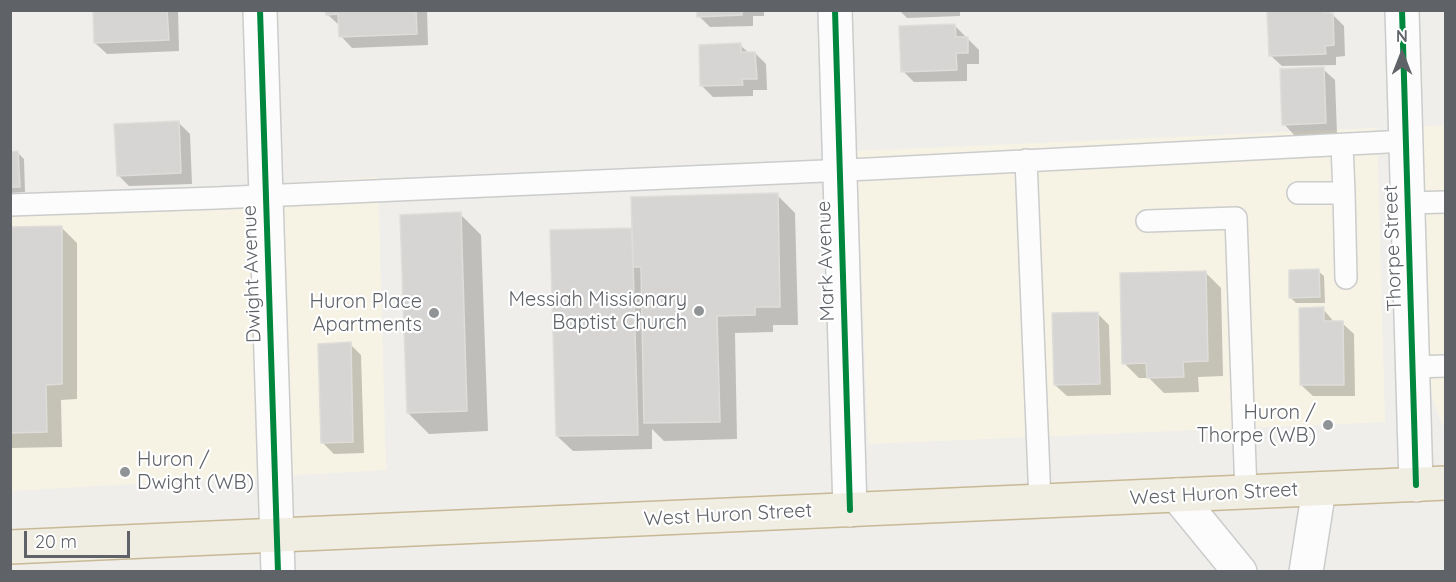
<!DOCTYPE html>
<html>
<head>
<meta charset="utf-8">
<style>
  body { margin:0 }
  #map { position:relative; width:1456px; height:582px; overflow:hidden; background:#efeeea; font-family:Quicksand,sans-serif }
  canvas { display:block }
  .frame { position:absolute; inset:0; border:12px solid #5f6368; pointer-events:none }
  .north { position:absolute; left:1372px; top:24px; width:60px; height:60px; -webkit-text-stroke:4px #fff; paint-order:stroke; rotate:0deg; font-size:16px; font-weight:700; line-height:24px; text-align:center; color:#5f6368 }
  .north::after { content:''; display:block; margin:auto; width:21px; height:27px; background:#5f6368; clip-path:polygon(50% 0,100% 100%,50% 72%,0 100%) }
  .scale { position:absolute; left:24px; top:531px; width:106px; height:27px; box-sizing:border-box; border:3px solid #5f6368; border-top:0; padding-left:8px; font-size:18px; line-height:21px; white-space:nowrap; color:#5f6368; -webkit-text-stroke:4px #fff; paint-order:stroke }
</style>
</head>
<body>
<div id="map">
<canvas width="1456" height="582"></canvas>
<div class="frame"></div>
<div class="north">N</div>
<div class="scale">20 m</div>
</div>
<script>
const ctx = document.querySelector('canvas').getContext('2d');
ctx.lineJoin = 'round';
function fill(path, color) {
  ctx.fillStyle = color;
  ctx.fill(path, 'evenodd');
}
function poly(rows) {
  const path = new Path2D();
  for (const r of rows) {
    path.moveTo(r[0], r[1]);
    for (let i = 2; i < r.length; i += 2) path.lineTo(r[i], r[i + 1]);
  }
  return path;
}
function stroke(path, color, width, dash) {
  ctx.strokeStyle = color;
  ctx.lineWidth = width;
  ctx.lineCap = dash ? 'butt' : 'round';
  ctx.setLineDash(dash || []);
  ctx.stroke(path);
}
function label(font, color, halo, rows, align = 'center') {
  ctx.font = font + ' Quicksand,sans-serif';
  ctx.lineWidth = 4.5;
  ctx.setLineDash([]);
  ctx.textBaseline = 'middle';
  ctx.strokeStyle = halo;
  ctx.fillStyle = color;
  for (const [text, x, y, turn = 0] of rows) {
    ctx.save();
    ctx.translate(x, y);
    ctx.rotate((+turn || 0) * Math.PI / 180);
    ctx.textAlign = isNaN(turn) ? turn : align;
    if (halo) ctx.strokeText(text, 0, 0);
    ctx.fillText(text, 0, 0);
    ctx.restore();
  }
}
const commercial = poly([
  [1445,125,1445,425,1442,425,1429,387,1421,127],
  [1377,128,1385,422,868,444,857,151],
  [378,177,386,470,11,491,11,194,236,187]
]);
const shadow = poly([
  [94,10,178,10,179,51,107,54,95,43],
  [327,10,427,10,428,45,352,48,341,36,340,26,327,14],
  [699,10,764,10,764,16,753,16,753,26,710,27,699,16],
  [899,10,960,10,960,16,907,18],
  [1269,10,1326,10,1332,14,1344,26,1345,56,1336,57,1336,65,1282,66,1270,55],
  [955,26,979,50,979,64,967,64,967,81,914,82,903,71],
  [740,45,749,53,755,53,766,64,767,90,753,90,753,96,713,97,702,86],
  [1323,69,1335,80,1337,134,1295,136,1284,124],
  [178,122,190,134,192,184,129,186,118,175],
  [10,153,18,153,24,159,25,192,10,193],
  [777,195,795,213,798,325,773,325,773,332,735,333,737,439,664,441,652,429,652,449,573,451,557,436,631,229],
  [460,214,481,235,488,431,429,434,408,413],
  [61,227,77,243,77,399,61,400,62,447,11,448,10,229],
  [1318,271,1324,276,1325,303,1296,303,1290,297],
  [1205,272,1221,288,1223,376,1198,377,1199,392,1164,393,1149,378,1139,378,1124,363],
  [1323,309,1335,323,1342,323,1354,334,1355,396,1313,396,1301,385],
  [1098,314,1109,325,1111,395,1067,396,1055,385],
  [350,344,361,355,364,453,334,454,322,442]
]);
const building = poly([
  [93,10,167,10,169,40,94,43,93,10],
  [325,10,416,10,417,34,339,37,338,14,326,15,325,10],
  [697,10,742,10,742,15,697,17,697,10],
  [1267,10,1324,10,1324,13,1333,13,1334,45,1325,46,1326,54,1269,56,1267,10],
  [955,24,956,37,968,37,968,53,956,53,957,70,901,72,899,26,955,24],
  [741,43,741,52,755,52,757,79,742,79,743,85,700,86,699,45,741,43],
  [1324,67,1326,123,1282,125,1280,69,1324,67],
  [179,121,181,173,117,176,114,124,179,121],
  [18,151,20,187,10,187,10,152,18,151],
  [778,193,780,307,755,307,755,315,717,316,720,422,644,423,641,267,633,267,631,197,778,193],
  [461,212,467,411,407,413,400,215,461,212],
  [62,226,62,384,46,385,47,432,10,433,10,227,62,226],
  [632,228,638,435,556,436,550,230,632,228],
  [1319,269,1320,297,1289,298,1289,270,1319,269],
  [1206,271,1208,361,1183,362,1184,377,1147,378,1146,363,1122,364,1120,273,1206,271],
  [1324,307,1324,321,1343,321,1344,385,1300,385,1299,308,1324,307],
  [1098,312,1100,384,1054,385,1052,313,1098,312],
  [351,342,353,442,321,443,318,344,351,342]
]);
const lane = poly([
  [1342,145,1344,193],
  [1026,160,1040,501],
  [1298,193,1344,193,1346,278],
  [1408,203,1446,202],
  [10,205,216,198,869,169,1406,141],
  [1147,221,1236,218,1246,492],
  [1413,367,1446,366]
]);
const street = poly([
  [260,10,278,572],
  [835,10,850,510],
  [1402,10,1416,485],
  [1177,495,1240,572],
  [1306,572,1319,489]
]);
const highway = poly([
  [10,547,1446,483]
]);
const cycleway = poly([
  [260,10,278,572],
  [835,10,850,510],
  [1402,10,1416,485]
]);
const markers = [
  [699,311,6,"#919496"],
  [434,313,6,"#919496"],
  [1328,425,6,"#919496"],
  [125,472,6,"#919496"]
];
const streetNames = [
  ["Thorpe Street",1393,248,-92],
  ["Mark Avenue",826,261,-92],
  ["Dwight Avenue",252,274,-92],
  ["West Huron Street",1214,494,-3],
  ["West Huron Street",728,515,-3]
];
const poiNames = [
  ["Messiah Missionary",687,300],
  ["Baptist Church",687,323],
  ["Huron Place",422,302],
  ["Apartments",422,325],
  ["Huron /",1316,413],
  ["Thorpe (WB)",1316,436],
  ["Huron /",137,460,"left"],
  ["Dwight (WB)",137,483,"left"]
];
fill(commercial, '#f7f3e4');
fill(shadow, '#0003');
fill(building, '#d6d5d3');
stroke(building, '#deddd9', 1.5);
stroke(lane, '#cbcccc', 24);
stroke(street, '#cbcccc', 36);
stroke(highway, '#c8b996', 36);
stroke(lane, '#fdfcfc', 21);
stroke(street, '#fdfcfc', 33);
stroke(highway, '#f0ede3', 33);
stroke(cycleway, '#00873e', 6);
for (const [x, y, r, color] of markers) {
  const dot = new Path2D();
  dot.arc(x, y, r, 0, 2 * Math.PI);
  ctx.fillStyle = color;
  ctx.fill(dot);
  stroke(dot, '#fff', 2);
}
label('20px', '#5f6368', '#fff', streetNames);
label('20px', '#5f6368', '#fff', poiNames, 'right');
</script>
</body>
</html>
